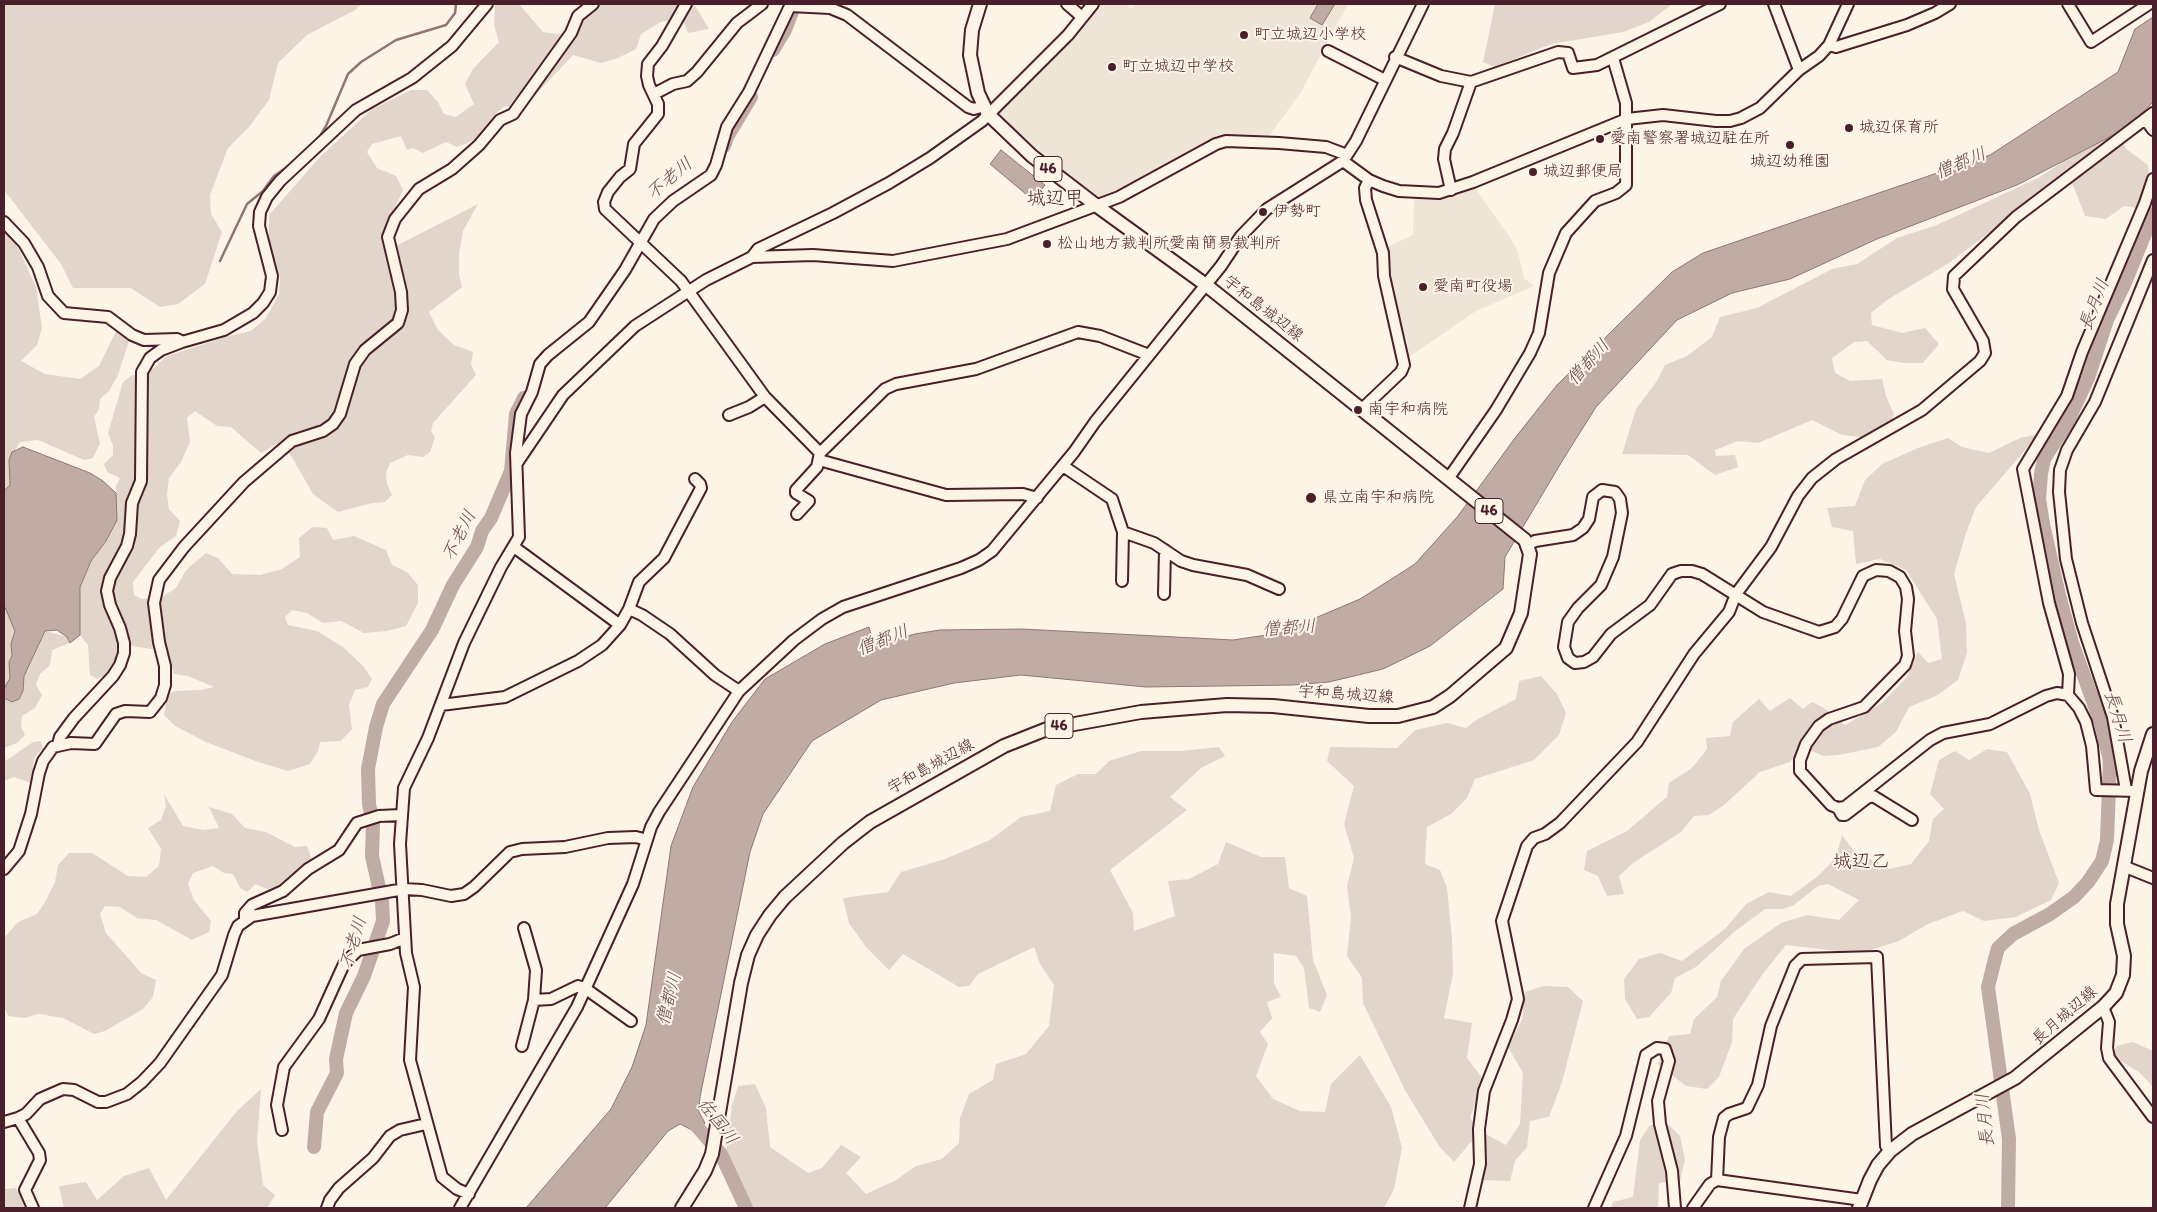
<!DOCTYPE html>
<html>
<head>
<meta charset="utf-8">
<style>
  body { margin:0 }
  #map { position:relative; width:2157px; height:1212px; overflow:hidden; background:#fcf5e5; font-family:Itim,sans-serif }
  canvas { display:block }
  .frame { position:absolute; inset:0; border:5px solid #4a1f2b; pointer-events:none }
</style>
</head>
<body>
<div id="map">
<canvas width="2157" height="1212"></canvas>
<div class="frame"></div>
</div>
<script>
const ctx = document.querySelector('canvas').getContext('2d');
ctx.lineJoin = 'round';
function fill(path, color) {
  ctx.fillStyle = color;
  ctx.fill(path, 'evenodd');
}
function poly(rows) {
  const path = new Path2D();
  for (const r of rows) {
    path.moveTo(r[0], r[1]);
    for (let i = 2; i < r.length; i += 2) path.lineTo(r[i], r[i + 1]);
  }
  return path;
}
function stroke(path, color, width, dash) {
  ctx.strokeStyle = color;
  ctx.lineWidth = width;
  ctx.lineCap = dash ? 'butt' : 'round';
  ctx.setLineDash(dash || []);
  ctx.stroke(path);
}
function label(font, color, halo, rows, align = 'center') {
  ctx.font = font + ' Itim,"Klee One",sans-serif';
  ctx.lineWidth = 4;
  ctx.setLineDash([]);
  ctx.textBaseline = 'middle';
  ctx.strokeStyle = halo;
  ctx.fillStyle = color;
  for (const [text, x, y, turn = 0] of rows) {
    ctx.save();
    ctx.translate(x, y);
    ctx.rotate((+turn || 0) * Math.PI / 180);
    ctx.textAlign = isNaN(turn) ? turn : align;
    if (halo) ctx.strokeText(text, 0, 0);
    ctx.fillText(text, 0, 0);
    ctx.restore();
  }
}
const built = poly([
  [1097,4,1126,4,1132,8,1135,4,1348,4,1301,92,1267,139,1232,136,1222,138,1098,199,1017,132,997,111],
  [1474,186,1511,239,1518,252,1524,278,1534,286,1476,311,1406,359,1407,342,1391,284,1387,247,1413,235,1414,195]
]);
const green = poly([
  [4,4,362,4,355,10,307,35,278,63,269,100,249,127,228,148,210,195,211,214,222,232,205,284,178,304,160,307,131,288,73,288,61,264,4,190],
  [495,4,519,4,543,32,559,34,577,32,583,21,580,4,694,4,709,29,688,33,682,19,661,22,641,34,636,49,618,58,601,63,573,55,522,109,505,106,497,112,488,128,477,139,457,147,446,142,423,153,413,148,407,150,401,136,372,144,367,152,377,168,396,176,403,190,383,234,396,246,478,204,463,231,459,254,459,274,462,287,429,312,438,330,454,345,473,352,471,364,476,375,433,423,431,431,435,437,430,452,423,457,408,455,390,463,386,473,387,484,392,495,385,502,372,503,338,512,313,494,290,454,277,444,261,453,231,427,217,426,195,411,187,418,190,442,181,462,169,478,167,494,169,509,180,521,176,536,160,547,133,582,134,595,142,599,162,597,176,588,186,570,206,553,218,558,232,574,260,575,282,569,300,557,299,538,313,527,327,528,333,540,354,536,386,550,392,565,407,572,418,585,418,603,406,626,387,631,364,633,341,621,323,623,307,613,292,610,285,617,288,625,317,631,343,647,364,667,372,679,368,687,355,690,349,705,352,729,341,741,320,742,318,751,310,764,288,771,258,762,206,742,175,726,164,715,168,695,175,691,200,690,214,687,188,676,174,674,166,648,151,649,121,644,116,662,107,674,97,679,90,675,88,645,80,635,80,587,91,561,106,541,117,520,116,486,120,478,107,472,104,464,113,455,113,446,108,433,123,382,132,375,145,376,167,356,229,336,251,331,266,318,279,294,280,276,269,243,269,215,320,157,371,110,411,90,427,90,438,102,444,114,456,117,474,104,465,84,473,69,499,42,494,25],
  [1495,4,1672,4,1649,22,1623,32,1551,44,1495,67,1483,62],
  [2122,132,2125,148,2148,165,2150,183,2136,208,2124,206,2106,219,2085,216,2073,185,2061,179,1949,263,1887,300,1871,313,1872,325,1902,333,1925,328,1939,344,1923,363,1903,363,1887,360,1867,341,1854,342,1832,358,1835,373,1850,381,1882,379,1886,396,1894,414,1891,425,1871,438,1842,435,1812,420,1758,443,1738,441,1715,450,1716,456,1735,455,1738,467,1715,475,1688,455,1622,454,1636,409,1657,381,1665,365,1687,356,1712,337,1720,317,1757,308,1832,269,1857,264,1897,238,1937,225,2040,177,2093,141,2112,133],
  [4,232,15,241,36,287,42,328,37,345,21,361,45,374,80,379,99,366,116,331,129,341,118,375,109,391,100,399,99,409,94,417,100,443,93,458,84,460,38,440,20,442,9,460,10,485,4,491],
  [2039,434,1976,507,1966,533,1954,574,1966,623,1967,653,1958,680,1936,696,1909,707,1896,732,1878,747,1839,755,1823,756,1803,747,1790,762,1760,772,1724,805,1709,815,1694,816,1681,832,1633,863,1619,876,1624,894,1607,896,1598,876,1584,870,1587,851,1627,831,1667,797,1669,783,1692,768,1707,749,1706,738,1730,736,1733,722,1759,699,1770,711,1790,698,1803,709,1812,702,1824,708,1845,725,1882,703,1907,677,1918,652,1928,663,1942,659,1937,619,1906,570,1880,559,1856,564,1853,531,1832,527,1827,508,1855,506,1865,480,1882,464,1918,448,1948,438,1962,447,1989,453,2020,438],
  [4,605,15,631,11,644,12,656,9,662,10,678,4,689],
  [45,631,67,637,70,643,52,650,50,665,40,674,36,685,42,695,35,708,22,716,21,727,25,735,17,743,4,748,4,698,12,702,23,691,24,676],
  [1541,676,1557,694,1566,713,1559,735,1534,760,1475,779,1467,798,1451,814,1427,827,1425,864,1440,870,1447,888,1452,938,1453,974,1444,1018,1472,1023,1467,1058,1483,1079,1470,1118,1482,1132,1506,1145,1520,1124,1523,1073,1508,1047,1522,1020,1525,992,1543,986,1568,987,1583,1001,1562,1082,1549,1117,1530,1121,1527,1147,1515,1161,1510,1181,1481,1180,1485,1148,1471,1142,1454,1162,1439,1146,1405,1090,1363,1003,1362,978,1347,956,1351,917,1347,886,1354,858,1344,824,1354,786,1327,761,1330,747,1397,748,1415,730,1447,723,1466,728,1476,720,1516,699,1519,681],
  [41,741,43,748,34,758,31,783,14,777,4,781,4,759,7,760,33,742],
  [1219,747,1225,756,1201,768,1170,797,1187,810,1110,870,1133,913,1134,931,1175,916,1168,881,1189,879,1218,864,1226,842,1261,857,1285,857,1289,888,1307,896,1313,960,1327,995,1320,1012,1309,1008,1304,968,1296,956,1274,953,1274,983,1281,997,1267,1002,1272,1018,1260,1032,1268,1044,1256,1076,1273,1099,1300,1111,1325,1112,1331,1084,1360,1055,1391,1107,1402,1148,1394,1189,1384,1208,748,1208,731,1190,727,1149,732,1105,738,1086,755,1084,766,1108,770,1147,808,1173,822,1168,841,1145,861,1157,846,1173,866,1194,896,1180,916,1166,942,1159,959,1143,960,1118,969,1094,993,1080,996,1064,1026,1054,1049,1026,1054,985,1040,964,1034,947,978,974,969,986,959,987,903,954,889,970,866,947,849,923,843,898,888,892,901,872,945,859,990,840,1021,817,1050,811,1056,785,1078,774,1096,774,1109,761,1141,751,1180,751],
  [1987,749,2007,752,2030,794,2039,830,2059,883,2051,900,2016,917,1984,921,1963,911,1928,924,1899,941,1868,951,1837,951,1786,945,1762,975,1733,1019,1732,1042,1719,1077,1707,1089,1686,1086,1658,1064,1669,1036,1690,1034,1694,1019,1717,997,1721,981,1744,949,1781,923,1807,915,1839,920,1859,900,1828,884,1818,886,1794,905,1783,909,1765,909,1734,932,1696,967,1675,978,1671,993,1649,1017,1637,1019,1625,999,1624,979,1639,959,1660,953,1682,961,1725,929,1746,904,1769,892,1791,896,1818,876,1836,858,1842,835,1854,851,1889,869,1911,864,1929,841,1933,819,1944,809,1930,794,1939,760,1955,751,1969,760],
  [164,794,183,826,203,830,219,828,209,807,232,814,245,828,266,832,295,847,307,846,312,860,278,887,267,889,256,884,247,892,240,888,233,874,224,873,213,866,193,873,188,884,194,900,211,921,209,932,192,940,156,920,137,918,120,907,105,906,100,914,106,933,141,973,156,980,153,997,143,1009,105,1031,94,1034,63,1018,39,1014,24,1018,8,1016,4,1005,4,938,18,922,37,914,45,902,55,882,58,865,69,853,92,853,128,876,146,877,159,866,161,849,148,828,161,820,166,806],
  [2133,1042,2153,1051,2153,1087,2139,1072,2114,1057,2116,1046],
  [261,1089,257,1141,263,1185,275,1195,267,1208,64,1208,59,1186,86,1182,97,1200,124,1176,149,1168,166,1200,237,1111],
  [1650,1125,1669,1125,1680,1136,1685,1160,1680,1181,1659,1183,1658,1208,1611,1208,1613,1202,1633,1197,1640,1140],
  [16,1188,26,1208,4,1208,4,1189]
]);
const water = poly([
  [1318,4,1335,4,1322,25,1310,18,1318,4],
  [2153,17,2153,102,2129,127,2017,185,1877,239,1790,279,1732,293,1677,320,1596,407,1564,458,1505,557,1503,589,1430,646,1383,669,1329,682,1292,685,1146,687,1021,675,954,683,881,700,812,741,763,814,750,852,700,1097,699,1112,705,1123,694,1131,680,1124,668,1131,605,1208,526,1208,611,1109,632,1067,646,1025,671,846,693,787,732,722,765,679,825,644,869,627,874,646,915,634,940,630,1022,629,1233,640,1280,633,1360,599,1415,564,1458,516,1515,438,1557,385,1672,272,1703,253,1990,155,2118,72,2135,29,2153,17],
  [1001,150,1045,185,1033,200,990,164,1001,150],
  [23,447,90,473,103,481,116,493,117,520,106,541,91,561,80,587,80,635,70,643,67,637,57,630,45,631,24,676,23,691,19,699,12,702,4,698,4,689,10,678,9,662,12,656,11,644,15,631,4,605,4,491,10,485,9,460,12,452,23,447]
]);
const stream = poly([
  [319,138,326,126,348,74,361,62,396,40,446,25,455,13,456,4],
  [220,261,247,204,263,191,274,176,293,163]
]);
const river = poly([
  [773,50,785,30,793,9],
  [724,146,727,137,751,97],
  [687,1115,721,1154,746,1208],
  [314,1147,317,1112,337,1073,336,1059,346,1013,364,976,383,921,382,901,372,856,373,824,369,804,368,769,376,727,383,704,432,630,453,585,477,547,482,531,491,518,511,471,516,414,524,398],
  [2008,1208,2009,1139,1988,987,1994,963,1998,948,2013,934,2050,914,2074,897,2088,882,2102,861,2107,840,2110,761,2101,723,2072,643,2059,595,2043,524,2039,499,2041,474,2044,459,2068,421,2088,378,2107,320,2124,285,2153,214]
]);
const minor = poly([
  [686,4,662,46,648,64,647,76,649,85,658,104,658,114,634,144,630,169,620,177,608,192,604,202,605,209,681,281,765,397,820,453],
  [1067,4,1082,17],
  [1774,4,1799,70],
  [2068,4,2091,42,2149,4],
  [790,6,830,8,847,15,968,107,974,109,984,106],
  [1829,45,1836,47,1907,25,1935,13,1950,4],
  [1328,51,1385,80],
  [1395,57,1441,76,1471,82,1558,52,1568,53,1573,68,1597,65,1720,4],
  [654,94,673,84,687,81,697,72,737,23,762,4],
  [2145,119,2153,130],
  [1343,161,1369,180,1383,186,1399,191,1439,193,1473,182,1627,119,1663,115,1716,121,1730,121,1741,118,1760,108,1799,70,1819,56,1829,45,1848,4],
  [1451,190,1444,159,1445,149,1453,133,1471,82],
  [4,222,24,243,38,267,48,296,64,313,108,317,132,335,144,340,177,339,181,341],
  [752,257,758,249,833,213,889,183,930,158,982,121,1068,35,1093,4],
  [1362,409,1401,372,1404,365,1384,276,1383,253,1366,200,1365,188,1369,180],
  [729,415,749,407,765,397],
  [819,460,946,495,1023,494,1037,498],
  [517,463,563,395,635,326,706,280,752,257,813,255,893,261,1007,239,1119,197,1216,144,1226,141,1279,143,1326,147,1347,155],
  [1063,466,1112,499,1123,532,1154,543,1181,561,1193,565,1247,575,1279,589],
  [1448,479,1496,410,1530,353,1539,333,1549,273,1566,233,1595,201,1616,193,1626,185,1626,103,1613,58],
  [797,514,809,501,796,493,796,490,817,467,820,453,885,389,896,384,976,369,1078,332,1100,336,1149,355],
  [1528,545,1535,541,1573,535,1583,528,1589,519,1593,497,1602,490,1615,492,1620,499,1622,513,1613,557,1601,585,1578,608,1568,622,1564,647,1568,658,1575,663,1584,662,1593,657,1611,634,1650,605,1672,574,1681,571,1692,571,1702,574,1763,612,1819,632,1835,627,1842,619,1863,576,1876,570,1889,571,1900,577,1906,587,1908,599,1905,631,1908,656,1905,665,1864,707,1829,719,1819,726,1806,744,1800,760,1800,771,1831,805,1838,808,1845,807,1930,740,1943,733,1990,724,2046,696,2057,693,2068,695,2079,708,2086,722,2092,746,2096,790,2138,791],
  [514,547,620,625],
  [1122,581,1123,532],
  [1164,594,1165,550],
  [629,609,642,615,670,634,715,675,739,691],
  [2068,695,2069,674,2049,603,2023,469,2067,396,2082,352,2145,203,2153,179],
  [441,705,505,697,578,661,602,645,620,625,629,609,639,582,664,558,701,488,700,484,695,479],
  [58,744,60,737,74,718,113,676,120,665,124,653,124,643,120,628,110,605,107,591,110,578,127,546,130,534,132,503,141,481,142,372,150,358,161,350,182,342,224,330,253,313,263,303,270,292,272,276,259,226,260,212,267,197,280,181,356,110,412,78,452,46,487,4],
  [2126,790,2113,717,2082,623,2066,559,2059,492,2060,470,2067,450,2095,402,2153,260],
  [1838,808,1842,815,1845,815,1867,798,1873,796,1912,820],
  [2123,866,2153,878],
  [4,869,19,851,31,814,39,773,43,761,53,747,71,743,95,744,116,714,125,711,150,712,161,698,165,685,165,666,159,642,154,603,159,580,184,547,244,482,292,441,323,431,333,424,340,414,355,364,365,350,398,323,402,310,401,292,388,237,395,219,419,189,452,169,479,145,500,120,513,114,571,33,578,16,593,4],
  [245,919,245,913,252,905,283,891,308,869,339,850,357,823,379,816,401,815],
  [534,1000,551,999,578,986,586,989,631,1021],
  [2103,1007,2109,1022,2107,1048,2109,1058,2153,1117],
  [522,1046,534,1000,536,970,524,928],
  [18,1118,39,1153,40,1160,25,1190,33,1208],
  [4,1122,18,1118,26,1114,40,1099,63,1089,74,1090,98,1102,106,1102,127,1094,142,1082,160,1063,222,975,234,935,238,926,252,916,404,889,422,890,451,896,464,894,474,887,510,852,522,849,565,847,608,838,636,837,647,840],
  [282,1130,277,1105,284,1067,319,1019,344,964,358,950,390,944,405,938],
  [1717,1180,1862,1200],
  [469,1194,457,1189,442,1177,410,1060,414,987,406,953,400,844,404,788,428,738,464,643,501,567,519,537,516,453,521,414,532,392,540,364,548,355,589,322,625,270,654,219,673,201,711,175,716,165,727,127,749,92,791,4],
  [327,1208,330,1200,339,1188,373,1158,390,1136,400,1130,426,1124],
  [460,1208,577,1007,633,884,651,827,659,812,739,691,794,640,822,619,843,607,961,568,979,560,992,551,1074,452,1095,422,1221,266,1241,236,1267,209,1343,161,1356,141,1423,4],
  [1470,1208,1480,1164,1479,1129,1484,1091,1512,1020,1518,999,1502,921,1527,846,1534,838,1545,834,1560,823,1637,742,1694,654,1729,612,1736,594,1771,547,1798,496,1812,478,1836,459,1922,410,1980,361,1985,353,1983,341,1953,289,1954,276,2016,217,2153,113],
  [1594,1208,1626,1136,1646,1055,1657,1048,1665,1049,1669,1061,1658,1101,1660,1124,1672,1171,1675,1208],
  [1693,1208,1710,1184,1717,1180,1719,1137,1724,1118,1729,1114,1747,1108,1758,1085,1771,1026,1795,966,1802,959,1877,957,1886,1146,1890,1151]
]);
const major = poly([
  [682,1208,705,1171,712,1154,741,983,748,955,757,935,770,915,785,897,843,843,870,822,1004,746,1047,729,1141,712,1227,705,1273,706,1369,716,1398,716,1433,707,1450,696,1506,648,1521,613,1530,554,1525,540,1206,285,1097,206,1032,156,988,114,978,93,970,55,972,30,980,4],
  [1859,1208,1870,1180,1878,1165,1890,1151,1912,1134,2015,1078,2103,1007,2116,993,2123,975,2124,956,2117,924,2117,904,2141,771,2153,734]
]);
const markers = [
  [1244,35,5,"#4a1f2b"],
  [1112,67,5,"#4a1f2b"],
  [1849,128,5,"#4a1f2b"],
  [1600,139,5,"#4a1f2b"],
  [1790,145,5,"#4a1f2b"],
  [1533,172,5,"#4a1f2b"],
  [1263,212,5,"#4a1f2b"],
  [1047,244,5,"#4a1f2b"],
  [1423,287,5,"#4a1f2b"],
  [1358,410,5,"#4a1f2b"],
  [1311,498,6,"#4a1f2b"]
];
const shields = [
  [1048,169,28],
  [1489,511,28],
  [1059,726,28]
];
const shieldNames = [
  ["46",1048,169],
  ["46",1489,511],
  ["46",1059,726]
];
const poiNames = [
  ["町立城辺小学校",1254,35],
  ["町立城辺中学校",1122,67],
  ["城辺保育所",1859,128],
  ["愛南警察署城辺駐在所",1610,139],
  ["城辺幼稚園",1790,162,"center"],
  ["城辺郵便局",1543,172],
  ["伊勢町",1273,212],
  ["松山地方裁判所愛南簡易裁判所",1057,244],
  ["愛南町役場",1433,287],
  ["南宇和病院",1368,410],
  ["県立南宇和病院",1322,498]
];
const streetNames = [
  ["宇和島城辺線",1263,309,38],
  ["宇和島城辺線",1346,695,4],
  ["宇和島城辺線",931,767,-29],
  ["長月城辺線",2065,1016,-41]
];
const waterNames = [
  ["僧都川",1961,164,-23],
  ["不老川",670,179,-40],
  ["長月川",2095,305,-69],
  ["僧都川",1589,363,-48],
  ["不老川",460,536,-63],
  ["僧都川",1289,629,-4],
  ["僧都川",883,641,-21],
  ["長月川",2117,717,73],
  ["不老川",354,943,-73],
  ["僧都川",670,999,-76],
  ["長月川",1986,1120,-96],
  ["佐国川",717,1122,52]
];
const quarterNames = [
  ["城辺甲",1055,199],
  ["城辺乙",1861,862]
];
fill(built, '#eee5d7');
fill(green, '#e2d5ca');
fill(water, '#c0aca5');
stroke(water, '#917474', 1);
stroke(stream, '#917474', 2.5);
stroke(river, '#c0aca5', 14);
stroke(minor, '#4a1f2b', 14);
stroke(major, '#4a1f2b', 16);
stroke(minor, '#fcf5e5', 10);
stroke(major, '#fcf5e5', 12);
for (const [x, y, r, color] of markers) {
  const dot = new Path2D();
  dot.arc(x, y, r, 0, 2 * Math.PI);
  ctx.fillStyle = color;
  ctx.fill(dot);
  stroke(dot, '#fcf5e5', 2);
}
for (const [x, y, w] of shields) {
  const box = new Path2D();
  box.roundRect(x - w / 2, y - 12.5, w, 25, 4);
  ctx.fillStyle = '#fcf5e5';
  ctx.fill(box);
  stroke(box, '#4a1f2b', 1);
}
label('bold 15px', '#4a1f2b', null, shieldNames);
label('16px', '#4a1f2b', '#fcf5e5', poiNames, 'left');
label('16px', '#4a1f2b', '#fcf5e5', streetNames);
label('italic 18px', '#6d4950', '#fcf5e5', waterNames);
label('19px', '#4a1f2b', '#fcf5e5', quarterNames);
</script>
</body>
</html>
